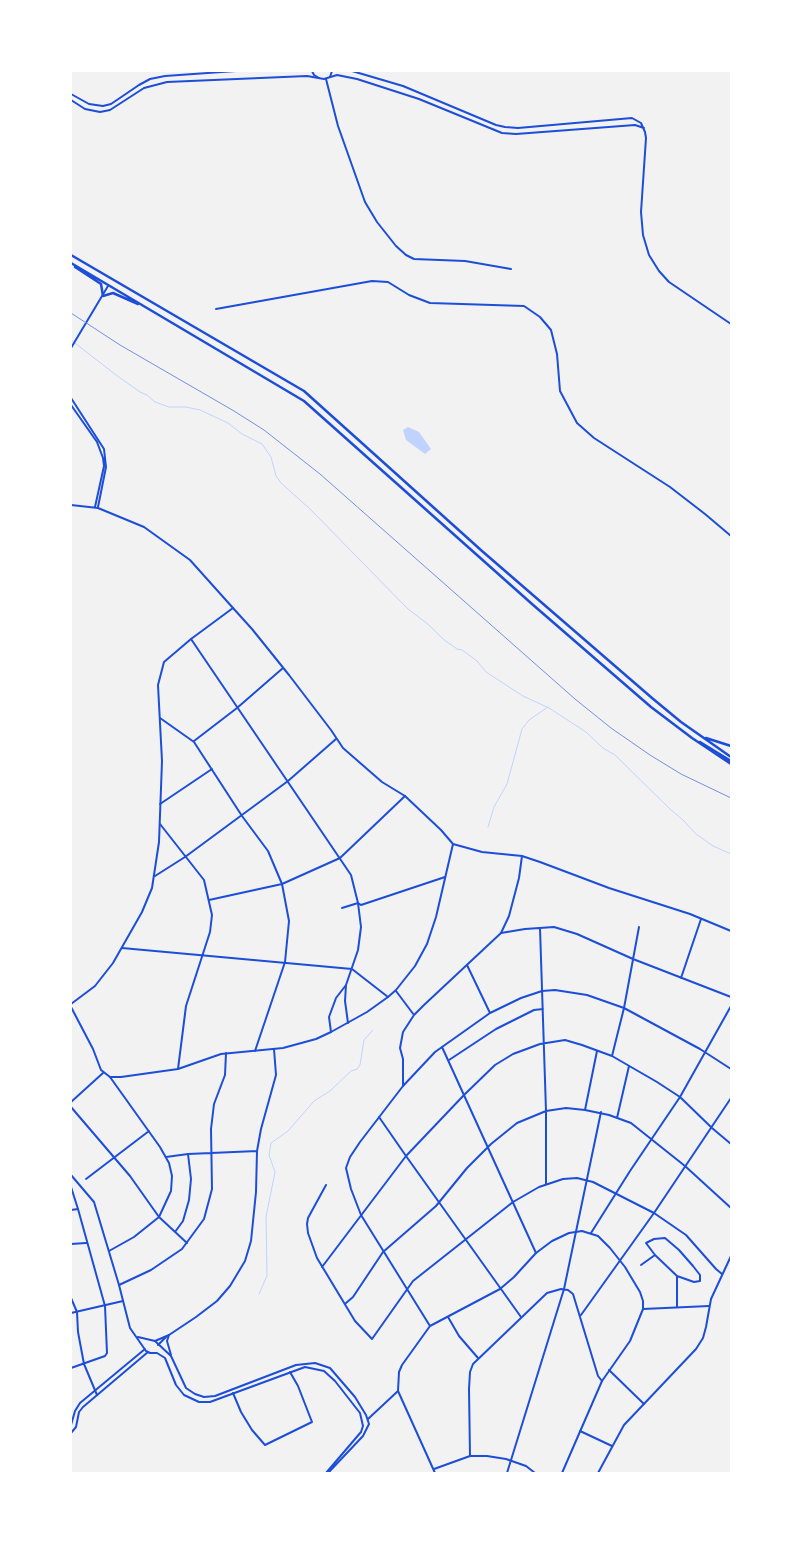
<!DOCTYPE html>
<html>
<head>
<meta charset="utf-8">
<style>
  body { margin:0 }
  #map { position:relative; width:802px; height:1544px; overflow:hidden; background:#f2f2f2; font-family:Overpass,sans-serif }
  canvas { display:block }
  .frame { position:absolute; inset:0; border:72px solid #fff; pointer-events:none }
</style>
</head>
<body>
<div id="map">
<canvas width="802" height="1544"></canvas>
<div class="frame"></div>
</div>
<script>
const ctx = document.querySelector('canvas').getContext('2d');
ctx.lineJoin = 'round';
function fill(path, color) {
  ctx.fillStyle = color;
  ctx.fill(path, 'evenodd');
}
function poly(rows) {
  const path = new Path2D();
  for (const r of rows) {
    path.moveTo(r[0], r[1]);
    for (let i = 2; i < r.length; i += 2) path.lineTo(r[i], r[i + 1]);
  }
  return path;
}
function stroke(path, color, width, dash) {
  ctx.strokeStyle = color;
  ctx.lineWidth = width;
  ctx.lineCap = dash ? 'butt' : 'round';
  ctx.setLineDash(dash || []);
  ctx.stroke(path);
}
const water = poly([
  [408,427,419,432,431,449,425,454,406,440,403,430]
]);
const stream = poly([
  [71,340,116,375,140,392,147,395,155,402,169,407,186,407,200,410,228,423,242,434,262,444,271,457,276,476,281,483,310,509,408,609,429,625,443,639,457,649,462,650,477,661,486,672,523,696,549,708,586,732,603,748,615,755,670,809,683,820,696,834,713,846,731,854],
  [488,827,494,807,507,784,522,729,529,720,548,707],
  [259,1294,267,1276,266,1217,275,1172,269,1155,271,1143,288,1131,314,1101,330,1091,351,1071,357,1069,360,1065,364,1040,373,1030],
  [731,1441,731,1446]
]);
const minor = poly([
  [312,71,314,75,319,78],
  [330,77,332,71],
  [326,79,338,126,365,202,377,222,396,246,406,255,414,259,465,261,511,269],
  [216,309,372,281,388,282,409,295,430,303,524,306,540,317,551,330,557,354,560,391,577,423,594,438,670,487,705,514,731,536],
  [71,348,108,286],
  [71,398,104,449,106,467,98,507],
  [71,405,97,442,103,458,104,466,95,507],
  [71,505,98,508,144,527,190,560,233,608],
  [191,639,351,875,358,903,361,927,358,950,346,985,345,1001,348,1023],
  [160,718,194,742,242,816,268,851,282,884,289,921,285,962,255,1051],
  [194,741,237,708,283,668],
  [160,804,212,769],
  [160,824,204,880,212,915,210,932,186,1006,178,1069],
  [155,876,185,857,288,781,336,739],
  [209,900,282,884,340,858,405,796],
  [342,908,358,903,361,905,445,877],
  [540,928,546,1111,546,1184],
  [501,933,525,929,554,927,577,934,633,959,731,997],
  [122,948,352,969,388,997],
  [467,965,490,1013],
  [681,978,701,919],
  [331,1032,329,1017,336,998,346,985],
  [442,1047,536,1253],
  [612,1056,624,1008,639,927],
  [449,1060,496,1029,534,1010,543,1009],
  [403,1086,435,1052,490,1013,521,998,542,991,555,990,587,995,624,1008,700,1049,731,1069],
  [71,1102,103,1073],
  [71,1107,130,1176,159,1217,187,1243],
  [585,1110,597,1051],
  [379,1117,406,1156,521,1317],
  [617,1118,629,1066],
  [166,1157,188,1154,257,1151],
  [86,1179,149,1131],
  [326,1185,308,1218,307,1224,308,1233,317,1258,355,1321,372,1339,413,1281,513,1202,539,1187,563,1179,577,1178,593,1182,654,1213,686,1235,716,1269,722,1274],
  [71,1187,78,1209],
  [71,1210,78,1209,105,1306,107,1353,105,1356,71,1368],
  [175,1232,183,1221,189,1200,191,1179,188,1154],
  [591,1233,630,1171,680,1097,731,1006],
  [665,1238,679,1250,693,1266,700,1275,700,1281,694,1282,677,1276,655,1255,646,1243,654,1239,665,1238],
  [71,1244,86,1243],
  [109,1251,134,1237,159,1217,171,1191,172,1176,169,1163,160,1147,110,1077],
  [641,1265,655,1255],
  [322,1267,406,1156,464,1095,495,1065,513,1054,540,1044,565,1040,582,1045,612,1056,657,1082,680,1097,712,1128,731,1144],
  [677,1276,677,1306],
  [119,1285,151,1270,182,1249,204,1219,212,1189,211,1129,214,1104,225,1075,226,1053],
  [71,1298,77,1312,78,1332,84,1364,97,1395],
  [346,1303,353,1297,383,1252,436,1206,467,1168,491,1144,517,1123,546,1111,566,1108,585,1110,609,1115,631,1123,685,1166,731,1208],
  [643,1309,709,1306],
  [71,1313,123,1301],
  [581,1315,654,1213,731,1098],
  [448,1317,459,1336,478,1358],
  [155,1341,169,1335,196,1317,217,1301,230,1286,245,1261,251,1241,256,1192,257,1151,261,1129,276,1075,274,1049],
  [158,1345,167,1336],
  [609,1370,644,1404],
  [233,1393,241,1412,252,1430,265,1445,312,1422,298,1386,290,1372],
  [368,1419,398,1391],
  [580,1431,612,1446],
  [470,1456,469,1389,470,1372,473,1364,547,1293,561,1289,568,1290,573,1294,598,1376,602,1381],
  [507,1473,564,1289,601,1112]
]);
const tertiary = poly([
  [352,71,403,86,496,125,505,127,518,128,632,118,641,123,645,132,646,138,641,212,643,235,649,255,659,271,669,282,731,324],
  [71,94,89,104,103,106,111,104,139,85,150,79,165,76,236,71],
  [71,100,85,109,100,112,110,110,144,88,167,82,307,76,324,79,337,75,357,79,419,99,502,133,516,134,635,125,644,128],
  [396,991,414,1015],
  [71,1004,95,986,113,963,142,912,152,888,159,842,162,761,158,685,164,662,191,639,233,608,252,629,289,675,331,730,343,748,382,782,405,796,441,830,453,844,482,852,522,856,540,862,609,888,690,914,731,931],
  [71,1007,93,1049,101,1070,110,1077,121,1077,178,1069,221,1054,283,1048,316,1039,331,1032,367,1012,388,997,396,990,415,966,427,944,436,917,453,844],
  [71,1175,94,1202,119,1285,130,1328,146,1351,150,1353,157,1353,165,1358,176,1385,184,1395,199,1402,210,1402,305,1367,324,1371,335,1381,360,1413,363,1426,361,1432,326,1473],
  [430,1326,361,1215,351,1189,346,1168,350,1157,360,1142,403,1086,403,1059,400,1048,403,1032,414,1015,424,1005,501,933,509,916,519,878,522,856],
  [169,1335,167,1341,171,1355],
  [138,1337,155,1341,171,1356,186,1388,195,1394,204,1397,215,1396,296,1365,315,1363,330,1368,355,1397,366,1415,369,1424,363,1436,328,1473],
  [71,1425,75,1411,80,1403,145,1349],
  [71,1433,76,1427,79,1412,83,1407,148,1352],
  [434,1469,470,1456,487,1456,506,1459,526,1466,535,1473],
  [435,1473,398,1391,399,1372,402,1365,430,1326,500,1289,514,1277,536,1253,552,1241,569,1233,582,1231,598,1236,610,1248,625,1267,640,1292,643,1301,643,1309,630,1341,602,1381,562,1473],
  [598,1473,624,1425,696,1349,703,1338,706,1327,711,1299,731,1256]
]);
const primary = poly([
  [71,255,304,391,482,551,652,698,681,722,731,757],
  [71,263,304,401,532,604,651,707,692,738,731,764],
  [75,267,101,284,103,296,113,293,138,304],
  [706,738,731,746],
  [700,742,731,761]
]);
const rail = poly([
  [71,313,120,345,234,411,264,430,320,474,575,699,611,728,650,755,681,774,731,798]
]);
fill(water, '#bfd3fe');
stroke(stream, '#bfd3fe', 1);
stroke(minor, '#1d4ed8', 2);
stroke(tertiary, '#1d4ed8', 2);
stroke(primary, '#1d4ed8', 2.5);
stroke(rail, '#7290e2', 1);
</script>
</body>
</html>
